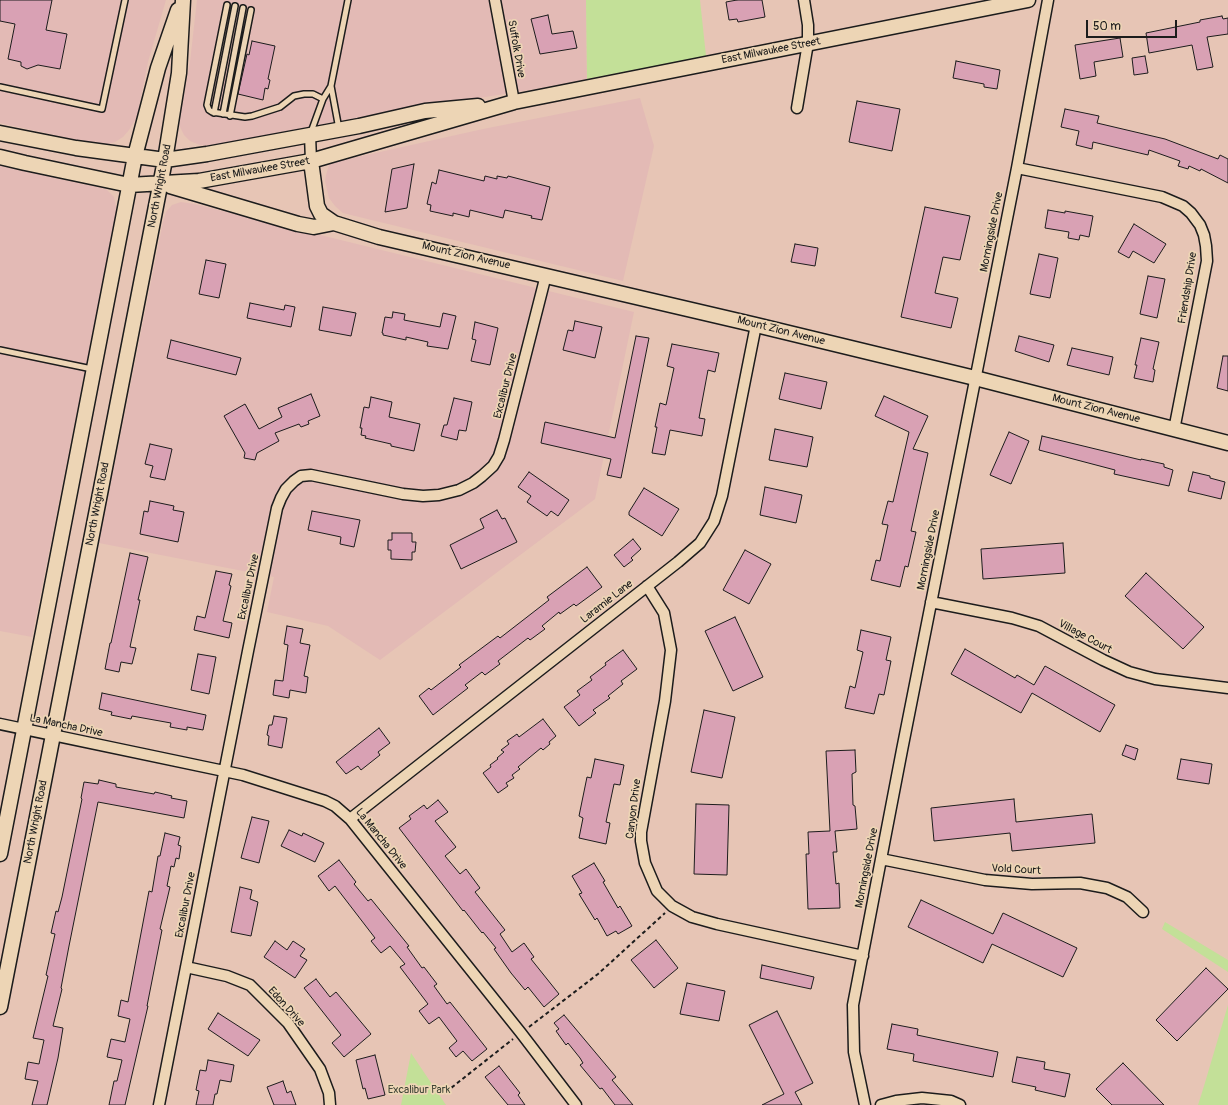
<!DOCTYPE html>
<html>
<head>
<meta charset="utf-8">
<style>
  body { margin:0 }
  #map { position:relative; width:1228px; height:1105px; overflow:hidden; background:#e7c5b5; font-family:Pangolin,sans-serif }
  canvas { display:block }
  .scale { position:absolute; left:1086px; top:20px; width:91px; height:18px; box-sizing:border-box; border:2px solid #1c1c1c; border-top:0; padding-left:5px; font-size:12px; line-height:14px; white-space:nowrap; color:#1c1c1c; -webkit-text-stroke:3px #edd5b5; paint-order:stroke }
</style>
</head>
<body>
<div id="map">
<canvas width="1228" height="1105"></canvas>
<div class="scale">50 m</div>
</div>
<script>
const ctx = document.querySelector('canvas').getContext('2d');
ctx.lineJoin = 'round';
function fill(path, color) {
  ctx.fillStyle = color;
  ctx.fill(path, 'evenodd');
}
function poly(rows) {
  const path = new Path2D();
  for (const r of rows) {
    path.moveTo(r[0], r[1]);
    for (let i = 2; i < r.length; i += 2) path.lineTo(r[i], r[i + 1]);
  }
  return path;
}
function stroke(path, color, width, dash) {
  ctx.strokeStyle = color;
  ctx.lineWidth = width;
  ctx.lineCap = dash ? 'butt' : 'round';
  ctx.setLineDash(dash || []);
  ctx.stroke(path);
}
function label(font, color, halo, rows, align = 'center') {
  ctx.font = font + ' Pangolin,sans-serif';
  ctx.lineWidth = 3.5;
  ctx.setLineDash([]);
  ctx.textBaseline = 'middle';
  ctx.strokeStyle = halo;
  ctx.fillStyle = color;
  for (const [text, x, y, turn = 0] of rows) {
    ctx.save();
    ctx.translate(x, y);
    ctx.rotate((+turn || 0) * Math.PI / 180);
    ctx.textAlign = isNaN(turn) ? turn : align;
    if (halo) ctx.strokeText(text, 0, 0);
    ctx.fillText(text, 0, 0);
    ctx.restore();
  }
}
const built = poly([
  [0,0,166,0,148,62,137,117,129,130,123,137,115,142,108,144,92,143,0,123],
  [197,0,586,0,587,79,535,89,355,118,209,146,200,145,190,141,184,135,179,125,190,62],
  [640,98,654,146,623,281,355,216,343,213,335,206,329,198,325,181,326,175,329,165,335,162,483,129],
  [0,166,106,189,114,197,117,211,32,637,0,631],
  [181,202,194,204,634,312,595,499,380,660,328,626,267,612,274,577,99,543,163,222,166,212,172,205]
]);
const green = poly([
  [586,0,700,0,706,56,587,79],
  [1165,922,1228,960,1228,972,1162,929],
  [1228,1005,1228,1105,1198,1105,1204,1086],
  [411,1053,446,1105,401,1105]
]);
const building = poly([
  [0,0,52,0,46,30,67,34,60,69,38,65,27,69,21,66,21,62,8,59,15,24,0,21,0,0],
  [737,0,762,0,765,17,738,22,737,19,729,20,726,2,737,0],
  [548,15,552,34,573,31,577,48,540,54,531,19,548,15],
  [1222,16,1223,19,1228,18,1228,34,1207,37,1213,67,1197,70,1192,45,1149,53,1146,33,1200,22,1200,20,1222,16],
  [1120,38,1123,57,1094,62,1096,76,1080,79,1075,45,1120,38],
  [252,41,275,46,268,79,270,80,268,89,265,88,263,100,238,94,247,54,249,55,252,41],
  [1145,56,1148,73,1134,75,1132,58,1145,56],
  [956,61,1000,70,997,89,984,87,984,84,953,78,956,61],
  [857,101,900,109,892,151,849,142,857,101],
  [1065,109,1099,116,1097,123,1165,139,1218,159,1220,155,1228,159,1228,183,1201,169,1200,171,1189,166,1188,169,1178,166,1180,161,1149,150,1148,155,1093,142,1092,149,1076,145,1079,131,1061,127,1065,109],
  [414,164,407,208,385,212,392,169,414,164],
  [439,170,484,181,485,176,497,179,497,176,507,178,508,176,550,187,542,220,531,218,532,216,505,210,503,218,470,210,469,217,453,213,453,216,430,211,431,205,427,204,432,182,436,184,439,170],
  [925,207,970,216,960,260,943,257,935,293,958,298,951,328,901,317,925,207],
  [1048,210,1065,213,1065,211,1093,216,1089,237,1080,235,1079,240,1068,238,1069,232,1045,228,1048,210],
  [1134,224,1166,244,1154,263,1133,251,1129,258,1118,252,1134,224],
  [795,244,818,248,815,266,791,262,795,244],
  [1039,254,1058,258,1050,298,1030,294,1039,254],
  [206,260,226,264,219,298,199,294,206,260],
  [1148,276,1165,279,1157,318,1140,314,1148,276],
  [250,303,284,310,285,305,295,307,291,327,247,318,250,303],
  [323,307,356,313,351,336,319,330,323,307],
  [393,312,405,314,404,320,440,327,443,313,456,316,448,349,427,346,428,342,406,337,406,340,383,335,383,333,382,333,385,317,392,318,393,312],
  [575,321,602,327,595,358,563,350,568,330,573,331,575,321],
  [475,322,498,328,490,365,471,361,476,340,472,339,475,322],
  [636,336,649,338,621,478,607,475,611,459,541,443,545,422,615,438,636,336],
  [1019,336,1054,345,1049,362,1015,351,1019,336],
  [1141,338,1159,342,1153,369,1155,370,1153,382,1134,378,1137,365,1135,365,1141,338],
  [171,340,241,358,236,375,167,358,171,340],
  [672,344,719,353,715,372,708,370,699,418,705,419,702,436,670,430,665,455,652,453,657,427,655,427,660,403,666,405,674,368,667,366,672,344],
  [1072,348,1113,357,1109,375,1067,365,1072,348],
  [1223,356,1228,356,1228,391,1217,388,1223,356],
  [785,373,827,382,821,409,779,399,785,373],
  [311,394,320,416,308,421,309,424,301,427,299,424,275,433,279,441,257,453,255,460,244,458,245,453,224,416,245,404,259,429,282,417,278,408,311,394],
  [884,396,928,416,913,449,928,453,911,531,916,532,908,567,905,566,900,587,871,580,876,560,880,561,888,525,882,524,888,501,893,502,909,432,875,416,884,396],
  [371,397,392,402,389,417,420,424,414,451,391,446,391,444,365,438,366,436,361,435,362,428,360,428,364,407,369,408,371,397],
  [454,398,472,402,466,431,459,430,457,440,441,436,444,425,447,425,454,398],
  [775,429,813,437,807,467,769,460,775,429],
  [1009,432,1029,441,1011,484,990,475,1009,432],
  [1042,436,1141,460,1141,459,1164,464,1164,467,1173,470,1169,486,1114,474,1115,470,1039,450,1042,436],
  [150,444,172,449,165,480,150,477,153,466,145,464,150,444],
  [529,472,569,500,558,516,551,511,547,516,527,502,531,496,518,487,529,472],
  [1193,472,1210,476,1210,478,1225,482,1221,499,1188,491,1193,472],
  [765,487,802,495,796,523,760,515,765,487],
  [644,488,679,509,662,536,629,515,629,512,644,488],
  [150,501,174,506,173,510,184,512,178,542,140,534,144,511,148,512,150,501],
  [497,510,502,519,505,518,517,542,461,569,450,545,484,528,480,519,497,510],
  [312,511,360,520,354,547,340,544,341,537,308,530,312,511],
  [392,533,412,533,412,542,416,542,415,552,412,552,412,560,391,559,391,550,388,550,388,540,392,540,392,533],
  [633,539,641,549,631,558,633,560,624,567,614,555,633,539],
  [1063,543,1065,573,983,579,981,549,1063,543],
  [745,550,771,564,749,604,723,590,745,550],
  [130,553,148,557,138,600,140,600,130,647,136,648,132,664,121,662,119,672,105,669,110,643,111,643,130,553],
  [587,567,602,587,576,606,574,604,560,614,559,612,542,626,545,629,530,640,528,638,498,661,500,664,485,675,482,672,465,685,468,688,433,715,419,696,429,688,431,690,461,667,459,665,498,636,500,638,549,600,547,597,587,567],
  [216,571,232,574,229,585,231,586,223,621,232,623,229,638,194,630,197,616,205,618,216,571],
  [1146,573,1204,627,1183,649,1125,596,1146,573],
  [735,617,763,677,733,691,705,631,735,617],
  [287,626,303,629,300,643,310,645,304,676,308,677,306,693,290,690,289,698,273,695,275,680,283,681,288,645,284,644,287,626],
  [861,630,891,637,886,660,891,661,884,695,879,694,874,714,845,708,850,686,855,688,863,652,857,650,861,630],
  [965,649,1015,678,1017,675,1034,685,1045,666,1115,705,1100,732,1032,693,1021,713,951,674,965,649],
  [623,650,637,669,621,681,623,684,608,696,610,698,593,710,596,713,579,726,564,707,580,695,577,691,592,680,590,677,606,665,605,663,623,650],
  [198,654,216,657,209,694,191,690,198,654],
  [102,693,206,715,203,730,187,727,187,730,170,727,171,723,132,716,131,719,111,715,112,712,99,709,102,693],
  [704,710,735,717,722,778,691,772,704,710],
  [274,716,287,718,282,748,268,745,269,736,267,735,269,725,272,725,274,716],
  [543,719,556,736,549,742,550,744,543,750,541,748,518,767,520,769,512,775,514,778,506,783,508,786,498,793,483,773,491,767,490,765,498,759,497,758,504,752,501,750,509,744,507,741,517,734,519,737,543,719],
  [379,728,390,743,378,752,380,755,361,770,358,766,346,774,336,762,379,728],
  [1126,745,1138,749,1135,760,1122,755,1126,745],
  [855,750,856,772,852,774,853,805,855,806,857,829,835,831,837,852,833,852,836,884,839,883,840,908,808,909,806,854,809,854,808,832,830,831,826,751,855,750],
  [595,759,624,765,620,785,614,784,606,822,610,823,606,844,579,838,583,818,579,816,587,777,591,778,595,759],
  [1181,759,1212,764,1209,784,1177,779,1181,759],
  [99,780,116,784,116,787,154,794,155,792,172,796,171,798,187,801,184,818,98,802,69,946,61,988,62,989,53,1026,63,1028,58,1058,47,1105,32,1105,38,1081,25,1079,28,1062,39,1064,44,1040,33,1038,48,976,46,975,55,934,51,933,56,911,58,912,62,897,82,799,81,798,84,782,98,784,99,780],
  [1014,799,1016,822,1092,814,1095,843,1012,851,1010,833,934,841,931,808,1014,799],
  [438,800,448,812,435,821,456,847,445,856,460,874,466,869,480,888,475,892,505,930,500,934,512,952,524,943,534,957,531,959,559,994,544,1007,528,987,525,990,511,973,494,949,496,948,483,932,482,933,464,910,463,911,399,828,411,819,409,816,424,805,427,809,438,800],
  [696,804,729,805,727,875,694,874,696,804],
  [252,817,269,821,259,863,241,858,252,817],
  [289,830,302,836,303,833,324,843,315,862,281,846,289,830],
  [165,833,180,837,178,845,181,846,179,859,176,858,174,867,171,866,167,886,170,887,160,929,162,930,147,1006,148,1006,125,1105,109,1105,114,1081,117,1081,122,1060,107,1057,111,1039,125,1042,130,1019,118,1016,121,1000,128,1002,149,891,152,892,158,856,160,856,165,833],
  [339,860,356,882,354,884,368,901,371,899,409,946,407,947,422,968,424,967,437,984,434,986,447,1004,450,1002,487,1049,472,1061,463,1051,456,1057,449,1048,457,1041,439,1017,429,1024,419,1011,428,1004,400,967,405,964,390,946,381,953,371,941,375,938,335,886,329,891,318,876,339,860],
  [594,863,605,881,603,882,618,908,620,906,632,926,618,934,616,931,607,936,597,918,595,920,579,894,582,893,572,876,594,863],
  [240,887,252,890,250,899,258,902,251,936,231,932,240,887],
  [921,900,993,934,1003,913,1077,948,1063,977,992,944,983,963,908,927,921,900],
  [656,940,678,968,654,988,631,960,656,940],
  [275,941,287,950,293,941,305,949,300,956,307,960,295,978,264,957,275,941],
  [762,965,814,977,811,989,760,978,762,965],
  [1206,968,1228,989,1177,1041,1156,1020,1206,968],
  [316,979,330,997,336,992,371,1034,344,1057,332,1043,341,1035,304,988,316,979],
  [687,983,725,991,719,1021,680,1014,687,983],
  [777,1011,813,1083,795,1092,802,1105,762,1105,784,1094,749,1025,777,1011],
  [218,1013,260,1040,248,1056,208,1029,218,1013],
  [564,1015,616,1077,612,1080,633,1105,615,1105,602,1088,600,1089,580,1065,583,1063,580,1058,568,1043,566,1045,556,1031,559,1029,554,1023,564,1015],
  [892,1024,918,1029,917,1035,998,1052,993,1077,913,1061,914,1054,887,1049,892,1024],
  [375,1055,385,1095,368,1099,365,1088,363,1089,356,1060,375,1055],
  [1017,1057,1045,1062,1044,1069,1070,1074,1065,1097,1035,1090,1036,1087,1012,1082,1017,1057],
  [208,1060,234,1065,231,1082,220,1080,217,1094,215,1094,213,1105,196,1105,199,1091,196,1090,200,1070,206,1071,208,1060],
  [1123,1063,1164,1105,1112,1105,1096,1089,1123,1063],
  [499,1066,520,1093,518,1095,525,1105,508,1105,485,1077,499,1066],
  [283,1081,287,1093,291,1091,296,1105,274,1105,267,1087,283,1081]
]);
const path = poly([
  [529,1027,598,974,665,913],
  [446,1092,513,1039]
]);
const lane = poly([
  [227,5,207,105,209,110,212,112,245,117,252,116,280,107,294,96,304,94,313,94,323,99],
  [0,87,102,109,125,0],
  [214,113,235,6],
  [223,114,243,8],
  [230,116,251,10],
  [339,129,331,86,348,0],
  [311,132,323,99,331,86],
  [0,350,92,369]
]);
const street = poly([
  [495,0,514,102],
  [797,108,808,43,808,25,804,0],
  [310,135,311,161],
  [1017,168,1162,197,1183,206,1191,213,1200,225,1204,235,1206,246,1207,261,1174,430],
  [647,586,664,613,671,650,665,701,641,832,641,841,645,863,657,891,672,906,692,917,717,924,863,956],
  [931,602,1012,618,1039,626,1103,660,1129,672,1155,679,1228,688],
  [0,724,243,775,325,801,335,806,350,819,521,1033,576,1105],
  [350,819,678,562,700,543,714,521,722,496,756,325],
  [881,859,985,880,1032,884,1080,883,1107,888,1127,897,1143,912],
  [186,967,227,976,250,985,288,1023,320,1069,329,1093,330,1105],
  [159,1105,248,651,277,508,281,498,286,489,294,481,301,476,311,475,403,494,423,496,439,495,459,490,473,483,482,476,493,466,499,456,504,440,546,275],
  [865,1105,854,1052,853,1005,902,750,1017,168,1048,0],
  [881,1105,896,1101,922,1098,951,1101,960,1105]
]);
const secondary = poly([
  [0,133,76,148,165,160,207,154,359,126,425,111,478,106],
  [0,157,25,163,129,185,199,181,311,161,514,102,1028,0],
  [311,161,317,206,321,214,334,223,379,237,756,325,975,378,1228,443],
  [170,186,298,224,314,227,334,223],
  [0,854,135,156,158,68,178,10],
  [0,1007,165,160,179,73,183,0]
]);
const streetNames = [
  ["Suffolk Drive",516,49,80],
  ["East Milwaukee Street",771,51,-11],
  ["East Milwaukee Street",260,170,-10],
  ["North Wright Road",160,186,-79],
  ["Morningside Drive",992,232,-79],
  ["Mount Zion Avenue",466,256,13],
  ["Friendship Drive",1188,288,-81],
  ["Mount Zion Avenue",781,331,14],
  ["Excalibur Drive",506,386,-76],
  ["Mount Zion Avenue",1096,409,14],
  ["North Wright Road",98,504,-79],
  ["Morningside Drive",929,550,-79],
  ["Excalibur Drive",249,587,-78],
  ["Laramie Lane",607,602,-38],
  ["Village Court",1085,637,28],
  ["La Mancha Drive",66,726,12],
  ["Canyon Drive",634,809,-83],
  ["North Wright Road",36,822,-79],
  ["La Mancha Drive",381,839,51],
  ["Morningside Drive",867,868,-79],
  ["Vold Court",1016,870,3],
  ["Excalibur Drive",186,905,-79],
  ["Edon Drive",286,1007,48]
];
const parkNames = [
  ["Excalibur Park",419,1090]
];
fill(built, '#e3bab5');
fill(green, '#c3e098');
fill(building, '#d9a1b4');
stroke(building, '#1c1c1c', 1);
stroke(lane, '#1c1c1c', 8);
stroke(street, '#1c1c1c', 13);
stroke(secondary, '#1c1c1c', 17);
stroke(path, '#1c1c1c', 2, [4, 3]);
stroke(lane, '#edd5b5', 5);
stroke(street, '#edd5b5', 10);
stroke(secondary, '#edd5b5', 14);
label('11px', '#1c1c1c', '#edd5b5', streetNames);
label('11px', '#3d4335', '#edd5b5', parkNames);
</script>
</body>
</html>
